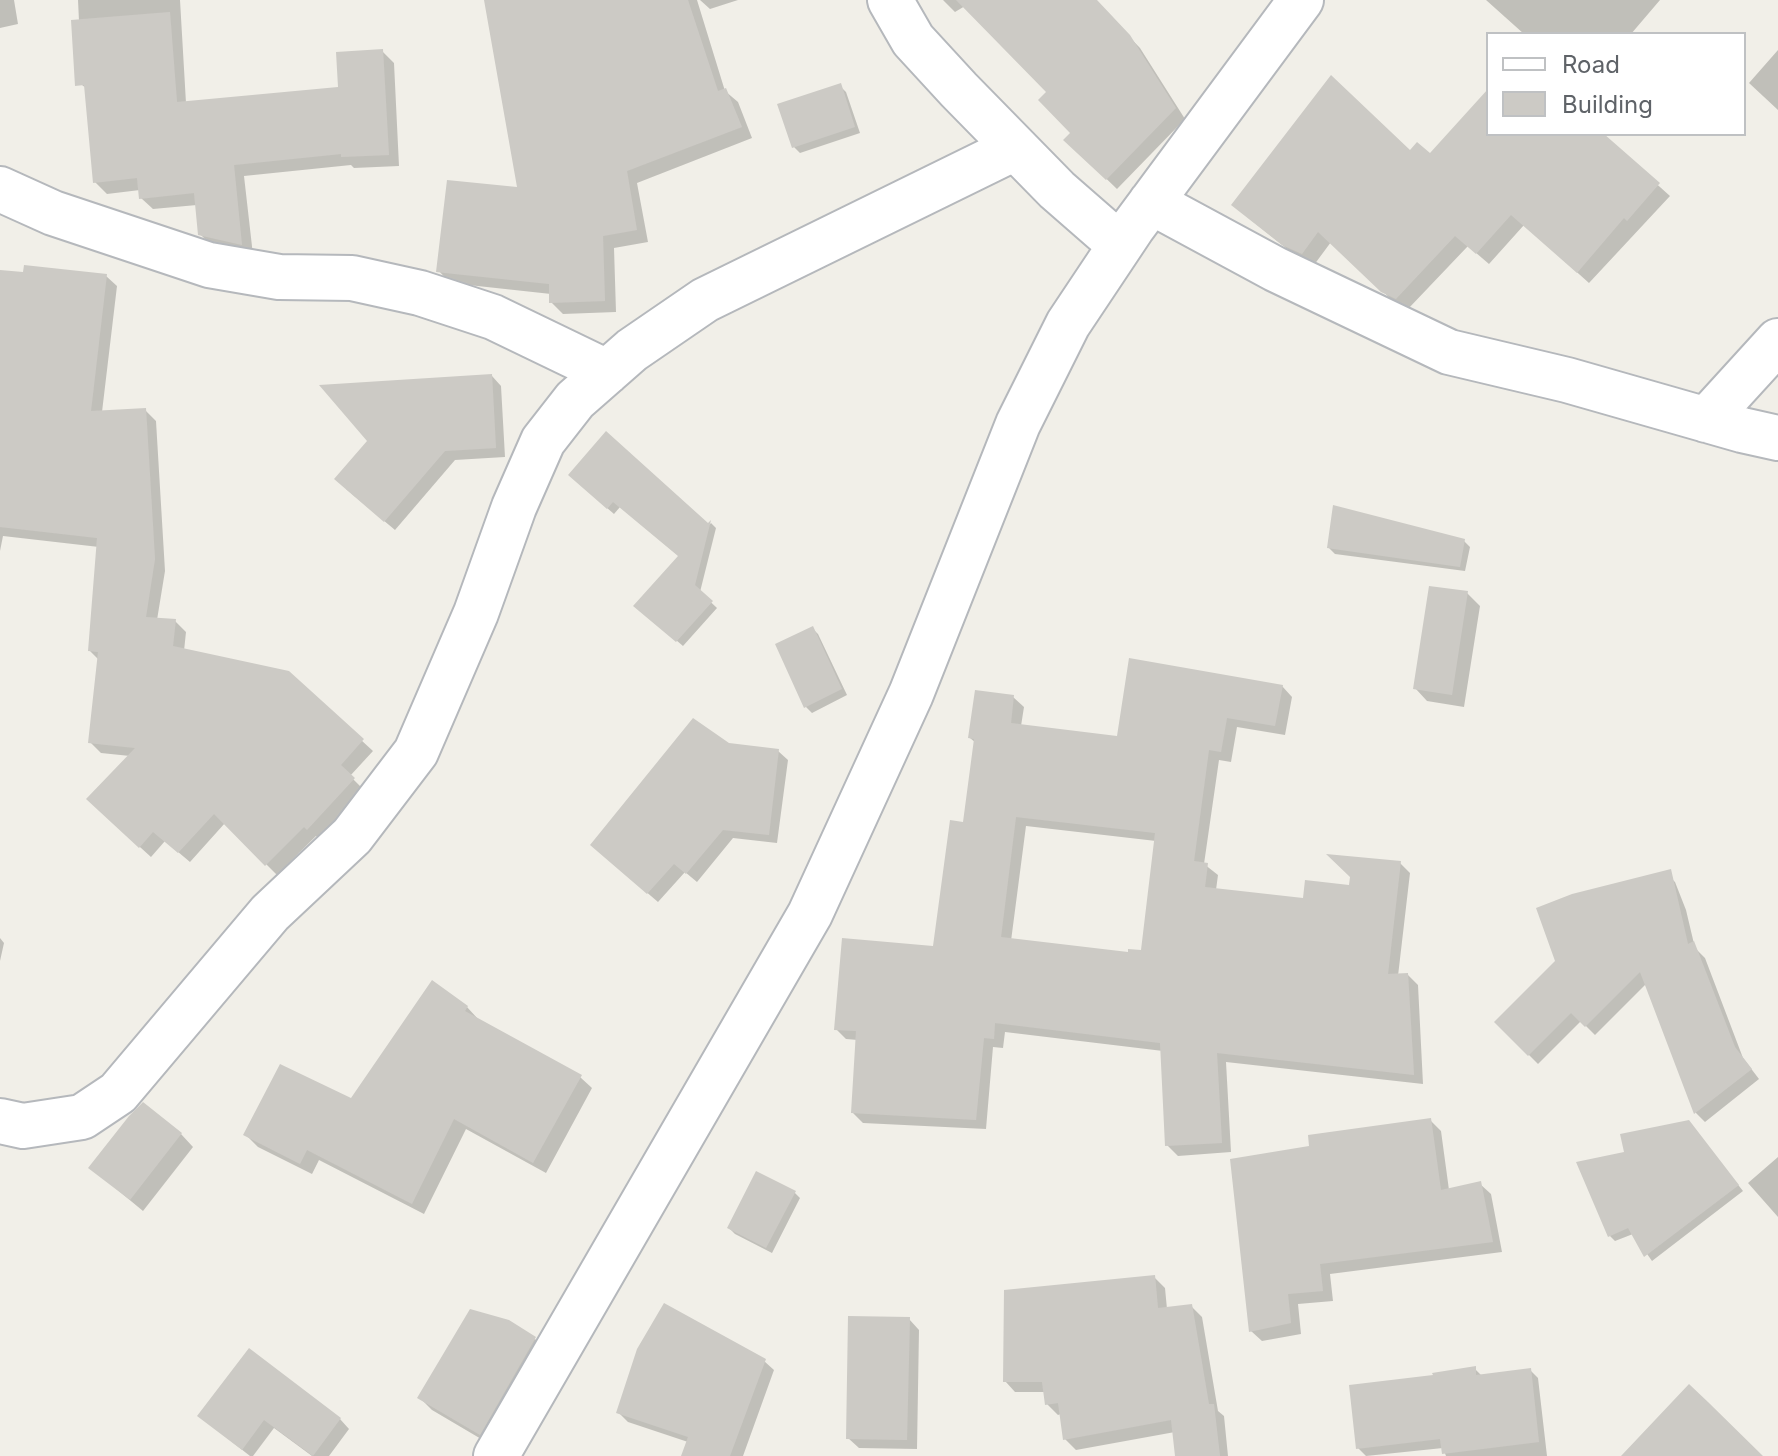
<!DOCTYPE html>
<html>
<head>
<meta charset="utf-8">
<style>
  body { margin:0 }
  #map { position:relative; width:1778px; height:1456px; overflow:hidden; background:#f1efe8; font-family:Inter,sans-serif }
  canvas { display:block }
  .legend { position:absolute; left:1486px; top:32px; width:260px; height:104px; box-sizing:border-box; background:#fff; border:2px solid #bfc1c3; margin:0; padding:10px 14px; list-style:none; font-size:24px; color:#5f6368 }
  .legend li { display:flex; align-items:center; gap:16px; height:40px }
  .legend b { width:40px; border:2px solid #bfc1c3 }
</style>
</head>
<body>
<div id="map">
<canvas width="1778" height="1456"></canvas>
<ul class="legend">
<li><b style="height:10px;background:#fff"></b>Road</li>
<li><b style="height:22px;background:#cccac5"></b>Building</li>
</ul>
</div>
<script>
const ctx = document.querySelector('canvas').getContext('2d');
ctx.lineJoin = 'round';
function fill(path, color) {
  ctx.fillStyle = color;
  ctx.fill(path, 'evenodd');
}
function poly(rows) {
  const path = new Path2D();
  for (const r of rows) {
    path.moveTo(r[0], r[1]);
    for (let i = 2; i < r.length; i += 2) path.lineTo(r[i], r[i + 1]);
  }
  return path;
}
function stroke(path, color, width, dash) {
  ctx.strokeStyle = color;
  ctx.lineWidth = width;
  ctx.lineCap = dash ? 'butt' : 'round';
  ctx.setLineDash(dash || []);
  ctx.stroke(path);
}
const shadow = poly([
  [0,0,14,0,18,24,0,28],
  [78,0,180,0,186,103,340,89,382,51,394,63,399,166,354,168,351,165,244,176,253,255,212,246,200,234,197,205,153,209,141,198,140,190,107,194,95,182,86,88,82,85],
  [496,0,697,0,725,91,738,102,752,138,637,183,648,242,614,248,616,312,563,314,551,302,551,294,450,283,439,271,519,189],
  [700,0,738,0,710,9],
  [943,0,1094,0,1140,48,1185,119,1117,189,1066,140,1073,133,1049,92,965,6,955,12],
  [1486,0,1660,0,1631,34,1524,34],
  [1778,50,1778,110,1749,83],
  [840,86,846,92,860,133,800,153,794,147],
  [1488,123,1488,134,1601,134,1670,196,1589,283,1524,225,1489,264,1468,246,1408,309,1395,303,1331,242,1314,265,1296,256,1246,216,1410,153,1430,156],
  [0,272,106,276,117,286,102,412,145,410,156,421,165,571,157,620,175,621,186,632,184,651,288,673,373,751,350,776,364,790,319,839,316,836,277,875,225,823,190,862,165,841,151,857,99,810,130,756,101,753,90,742,99,660,90,651,99,547,3,536,0,551],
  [492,376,501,386,505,457,455,460,395,530,346,489],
  [576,481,708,526,711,523,716,528,700,592,717,608,683,646,642,611,680,557,620,507,614,514],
  [1464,541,1470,547,1465,571,1335,554,1329,548],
  [1467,593,1480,606,1464,707,1427,701,1415,688],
  [812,628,818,634,847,695,812,713,806,707],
  [1282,686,1292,697,1285,735,1237,727,1231,762,1219,760,1204,864,1218,875,1216,890,1305,900,1351,887,1400,863,1410,873,1398,976,1408,975,1418,985,1423,1084,1226,1062,1231,1152,1178,1156,1167,1145,1163,1051,1005,1032,1003,1048,993,1047,986,1129,863,1123,853,1113,858,1040,846,1039,836,1029,935,948,965,824,976,743,970,738,1013,697,1024,707,1021,726,1119,738],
  [1026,826,1156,841,1142,952,1130,954,1011,941],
  [729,745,778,751,788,760,777,843,733,838,697,882,685,872,658,902,602,854],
  [1666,873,1675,882,1686,910,1695,948,1705,958,1743,1058,1759,1079,1705,1122,1696,1113,1647,983,1595,1035,1581,1021,1538,1064,1496,1022],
  [0,938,4,943,0,961],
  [467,1007,478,1019,580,1077,592,1088,546,1173,466,1129,424,1214,319,1160,312,1174,258,1147,246,1135,351,1101],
  [1430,1120,1441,1131,1449,1190,1480,1184,1491,1194,1502,1252,1330,1274,1333,1301,1298,1304,1301,1334,1262,1341,1251,1331,1312,1148],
  [1694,1129,1743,1191,1652,1261,1633,1234,1615,1241,1609,1235,1626,1154],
  [181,1134,193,1147,143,1211,91,1168],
  [1778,1157,1778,1217,1748,1183],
  [794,1192,800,1198,772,1253,735,1234,729,1228],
  [1154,1277,1165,1288,1167,1309,1191,1306,1202,1317,1218,1411,1224,1416,1228,1456,1177,1456,1175,1432,1076,1450,1065,1439,1061,1414,1058,1415,1047,1404,1045,1392,1015,1392,1005,1381],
  [909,1319,919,1330,917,1449,859,1448,848,1438],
  [535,1339,547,1351,493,1446,432,1410,419,1397],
  [764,1361,774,1370,743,1456,683,1456,688,1442,628,1422,618,1412],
  [1475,1369,1482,1376,1530,1370,1538,1378,1547,1456,1446,1456,1443,1448,1366,1456,1358,1448,1435,1377],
  [199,1416,340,1419,349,1429,329,1456,312,1456,274,1428,253,1456,250,1456]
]);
const building = poly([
  [484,0,688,0,718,91,726,88,742,127,627,171,637,230,603,236,605,301,549,303,549,284,436,272,447,180,517,187],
  [956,0,1097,0,1130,35,1176,108,1106,180,1063,140,1070,133,1038,100,1046,92],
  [170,12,177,102,338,87,336,52,383,49,389,155,341,157,341,154,234,165,242,245,198,235,194,193,139,199,137,178,93,183,84,85,75,86,71,20],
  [1331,75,1410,150,1417,142,1430,153,1488,89,1488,134,1604,134,1660,183,1627,221,1624,218,1577,273,1511,215,1476,254,1455,236,1396,299,1381,292,1318,232,1302,254,1282,245,1231,205],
  [841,83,855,127,792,148,777,104],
  [24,265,107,274,91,411,146,408,155,559,146,617,176,619,173,646,289,671,364,739,341,765,355,778,307,830,304,827,265,866,214,814,178,853,153,832,139,848,86,799,135,748,88,743,98,652,88,651,97,538,0,527,0,270,23,272],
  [492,374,496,448,445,451,384,522,334,479,367,441,319,385],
  [606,431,708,523,711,520,695,585,713,601,676,642,633,606,678,556,613,502,607,509,568,475],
  [1333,505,1465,539,1460,567,1327,548],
  [1429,586,1468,591,1452,695,1413,689],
  [813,626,842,689,804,708,775,644],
  [1129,658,1283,685,1275,726,1227,718,1221,752,1209,750,1194,861,1208,863,1205,887,1303,898,1305,880,1349,885,1350,877,1326,854,1401,861,1388,974,1408,973,1414,1075,1217,1053,1222,1143,1165,1146,1160,1043,995,1023,994,1039,984,1038,976,1120,851,1113,856,1031,834,1030,842,938,933,946,950,820,963,822,974,739,968,738,975,690,1014,695,1011,723,1117,736],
  [1016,817,1155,833,1141,950,1128,949,1128,952,1001,937],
  [693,718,729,743,779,749,769,835,723,830,686,874,674,864,647,894,590,845],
  [1671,869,1688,944,1694,941,1735,1047,1752,1069,1694,1114,1640,972,1585,1027,1571,1013,1528,1056,1494,1022,1555,961,1536,908,1572,894],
  [432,980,468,1006,465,1011,582,1075,533,1163,454,1119,412,1204,307,1150,300,1164,243,1135,280,1064,351,1098],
  [143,1102,182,1133,130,1200,88,1168,129,1116],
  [1431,1118,1441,1190,1481,1181,1493,1242,1320,1264,1323,1291,1288,1294,1291,1323,1249,1332,1230,1159,1309,1146,1308,1135],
  [1689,1120,1739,1185,1644,1257,1628,1228,1608,1237,1576,1162,1624,1152,1620,1134],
  [756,1171,796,1191,766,1248,727,1228],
  [1155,1275,1158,1308,1192,1304,1209,1404,1214,1404,1220,1456,1175,1456,1171,1420,1063,1440,1058,1403,1045,1405,1042,1382,1003,1382,1004,1290],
  [664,1303,766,1359,730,1456,681,1456,688,1437,616,1413,637,1349],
  [470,1309,509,1320,536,1337,480,1435,417,1398],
  [848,1316,910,1317,907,1440,846,1439],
  [249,1348,341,1418,313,1456,264,1420,242,1450,197,1416],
  [1476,1366,1476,1375,1531,1368,1539,1442,1442,1454,1440,1439,1356,1449,1349,1385,1433,1375,1432,1373],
  [1689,1384,1708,1402,1763,1456,1621,1456]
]);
const minor = poly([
  [890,0,913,40,959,90,1057,190,1120,245],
  [0,189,53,213,209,265,279,277,352,278,420,293,493,317,607,372],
  [1151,202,1275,269,1449,352,1567,380,1742,430,1778,438],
  [1706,420,1778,341],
  [0,1121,23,1126,82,1117,118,1093,270,913,352,836,416,752,476,613,514,507,543,441,575,400,632,350,705,300,1015,148],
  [496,1456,810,914,911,694,1018,424,1068,324,1132,228,1301,0]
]);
fill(shadow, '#0003');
fill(building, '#cccac5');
stroke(minor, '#b5b8bc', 48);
stroke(minor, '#fff', 44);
</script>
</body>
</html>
